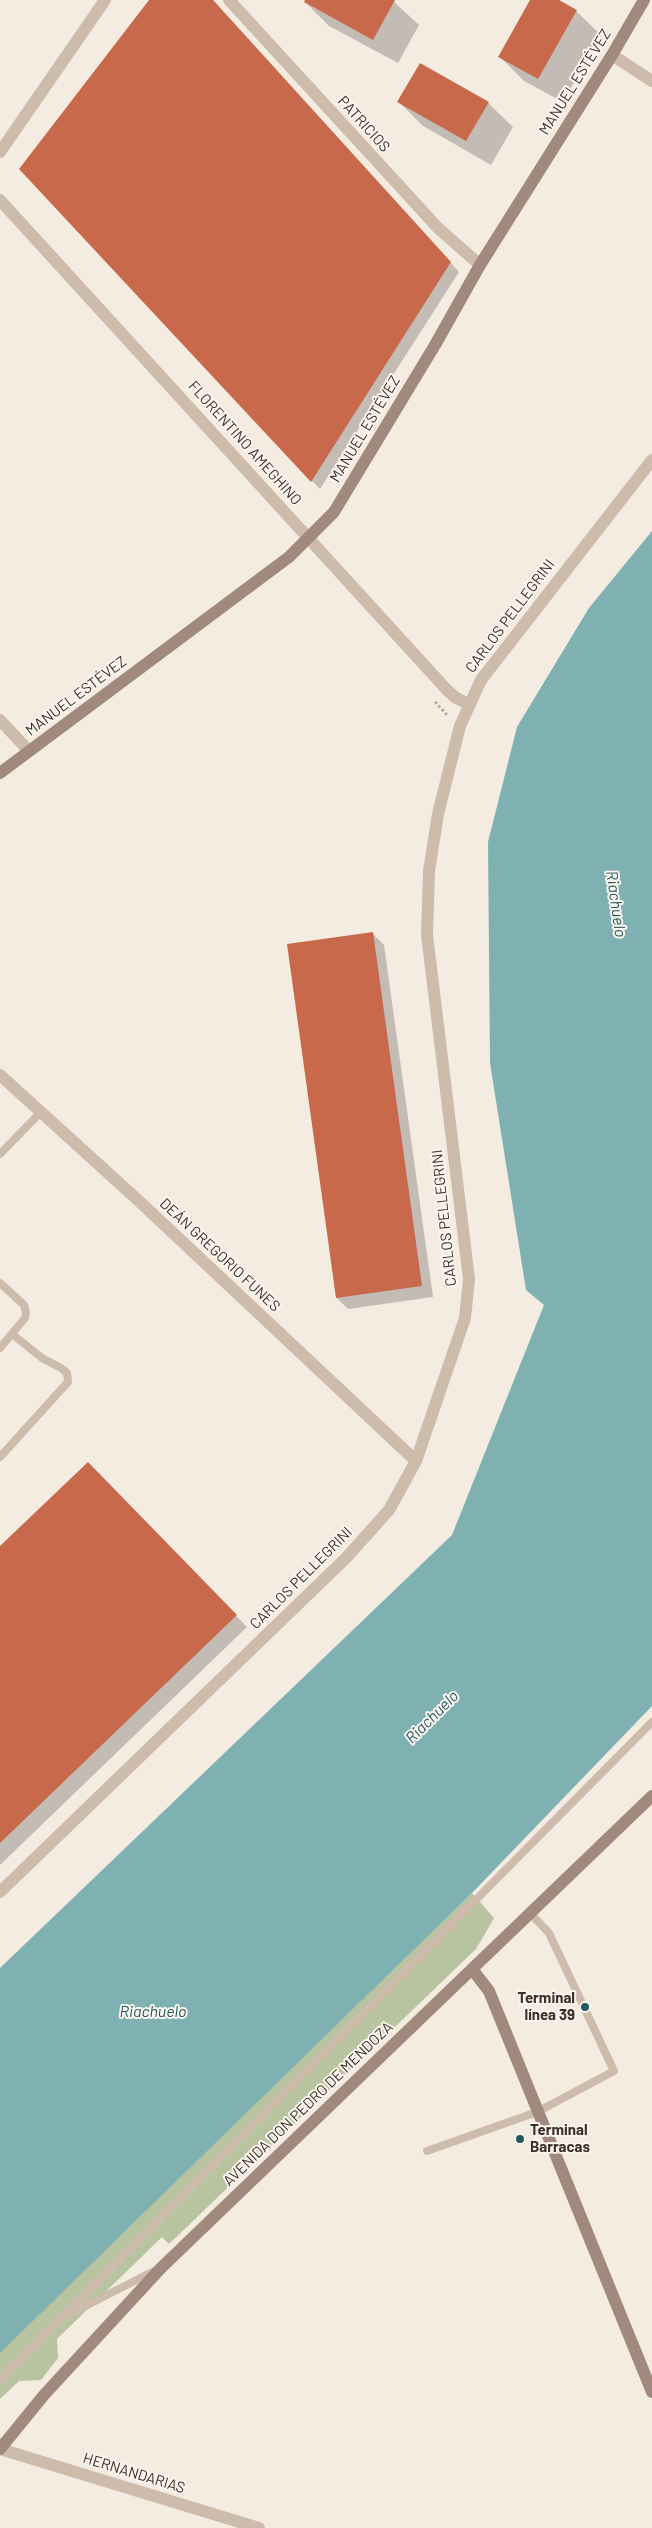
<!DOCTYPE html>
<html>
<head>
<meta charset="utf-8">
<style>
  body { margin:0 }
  canvas { display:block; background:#f4ebe1 }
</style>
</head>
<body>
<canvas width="652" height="2528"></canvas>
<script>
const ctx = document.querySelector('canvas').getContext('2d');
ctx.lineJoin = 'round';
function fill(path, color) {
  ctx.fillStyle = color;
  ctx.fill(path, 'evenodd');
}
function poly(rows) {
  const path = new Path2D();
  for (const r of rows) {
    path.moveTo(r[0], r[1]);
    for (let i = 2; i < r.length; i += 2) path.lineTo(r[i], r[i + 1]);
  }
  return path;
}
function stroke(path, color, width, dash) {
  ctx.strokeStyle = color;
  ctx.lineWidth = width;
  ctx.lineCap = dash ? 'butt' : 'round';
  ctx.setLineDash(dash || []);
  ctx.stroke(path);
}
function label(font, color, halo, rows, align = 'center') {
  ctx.font = font + ' Barlow,sans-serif';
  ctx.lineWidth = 4;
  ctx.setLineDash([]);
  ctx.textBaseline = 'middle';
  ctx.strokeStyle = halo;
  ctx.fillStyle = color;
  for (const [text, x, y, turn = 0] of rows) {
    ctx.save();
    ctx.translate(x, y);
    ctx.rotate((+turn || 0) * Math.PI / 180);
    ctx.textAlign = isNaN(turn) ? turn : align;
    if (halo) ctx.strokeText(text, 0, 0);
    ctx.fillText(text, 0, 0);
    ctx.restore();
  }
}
const green = poly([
  [472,1893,494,1918,476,1949,169,2244,162,2237,57,2339,58,2358,41,2380,19,2381,0,2399,0,2352]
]);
const water = poly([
  [652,531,652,1706,472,1893,0,2353,0,1968,452,1535,544,1305,526,1290,490,1063,488,842,517,727,589,608]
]);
const shadow = poly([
  [150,0,213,0,459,272,320,489,312,481],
  [306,0,392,0,419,25,398,63,329,26,305,2],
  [532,0,556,0,576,11,601,35,563,102,524,81,500,57],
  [399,102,488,103,513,127,491,165,423,126],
  [373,934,384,945,433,1297,348,1309,337,1298],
  [88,1463,247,1627,0,1865,0,1548]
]);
const building = poly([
  [149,0,213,0,451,262,311,482,19,169],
  [305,0,395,0,373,40,304,2],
  [530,0,559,0,577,10,538,79,498,57],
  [420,63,489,102,466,141,397,102],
  [373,932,422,1286,336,1298,287,944],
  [88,1462,237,1615,0,1843,0,1546]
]);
const path = poly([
  [435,702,448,716]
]);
const lane = poly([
  [0,1154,41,1112],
  [0,1283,24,1305,26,1313,25,1318,0,1348],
  [0,1457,68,1382,67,1373,61,1368,42,1358,12,1334],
  [427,2151,537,2112,614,2071,549,1933,529,1912],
  [66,2316,154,2271],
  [0,2380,652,1722]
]);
const street = poly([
  [229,0,438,228,480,265],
  [612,55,652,81],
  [0,152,105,0],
  [0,200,447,690,456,698,469,704],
  [0,720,29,751],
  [0,1075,140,1202,416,1461],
  [0,1892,346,1558,389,1510,416,1461,465,1318,469,1279,427,935,429,871,438,814,460,726,481,680,652,460],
  [0,2449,259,2528]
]);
const secondary = poly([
  [0,773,289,557,334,512,435,345,480,265,612,55,644,0],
  [472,1969,489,1991,652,2392],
  [0,2449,44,2395,161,2268,652,1796]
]);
const markers = [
  [585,2007,5,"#1f5a5e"],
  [520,2139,5,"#1f5a5e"]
];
const streetNames = [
  ["MANUEL ESTÉVEZ",575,82,-58],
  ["PATRICIOS",364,124,48],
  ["MANUEL ESTÉVEZ",365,429,-59],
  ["FLORENTINO AMEGHINO",245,443,48],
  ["CARLOS PELLEGRINI",510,616,-53],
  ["MANUEL ESTÉVEZ",76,696,-37],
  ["CARLOS PELLEGRINI",444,1218,-96],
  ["DEÁN GREGORIO FUNES",220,1255,43],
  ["CARLOS PELLEGRINI",301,1578,-45],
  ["AVENIDA DON PEDRO DE MENDOZA",308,2104,-44],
  ["HERNANDARIAS",134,2473,17]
];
const poiNames = [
  ["Terminal",575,1998],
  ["línea 39",575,2015],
  ["Terminal",530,2130,"left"],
  ["Barracas",530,2147,"left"]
];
const waterNames = [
  ["Riachuelo",616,904,82],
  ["Riachuelo",432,1717,-45],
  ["Riachuelo",153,2012]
];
fill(green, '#b8c4a0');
fill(water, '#7fb0b2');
fill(shadow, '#0003');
fill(building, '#c8694b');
stroke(path, '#b9a596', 3, [2.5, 2.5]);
stroke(lane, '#cdbbac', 8);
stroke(street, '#cdbbac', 12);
stroke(secondary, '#a18a7d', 12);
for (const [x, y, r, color] of markers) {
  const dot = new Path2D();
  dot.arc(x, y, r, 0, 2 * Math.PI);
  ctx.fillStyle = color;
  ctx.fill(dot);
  stroke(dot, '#fbf5ee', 2);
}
label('15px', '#3b302b', '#fbf5ee', streetNames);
label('bold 15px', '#3b302b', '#fbf5ee', poiNames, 'right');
label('italic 16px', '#1f5a5e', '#fbf5ee', waterNames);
</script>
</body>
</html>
